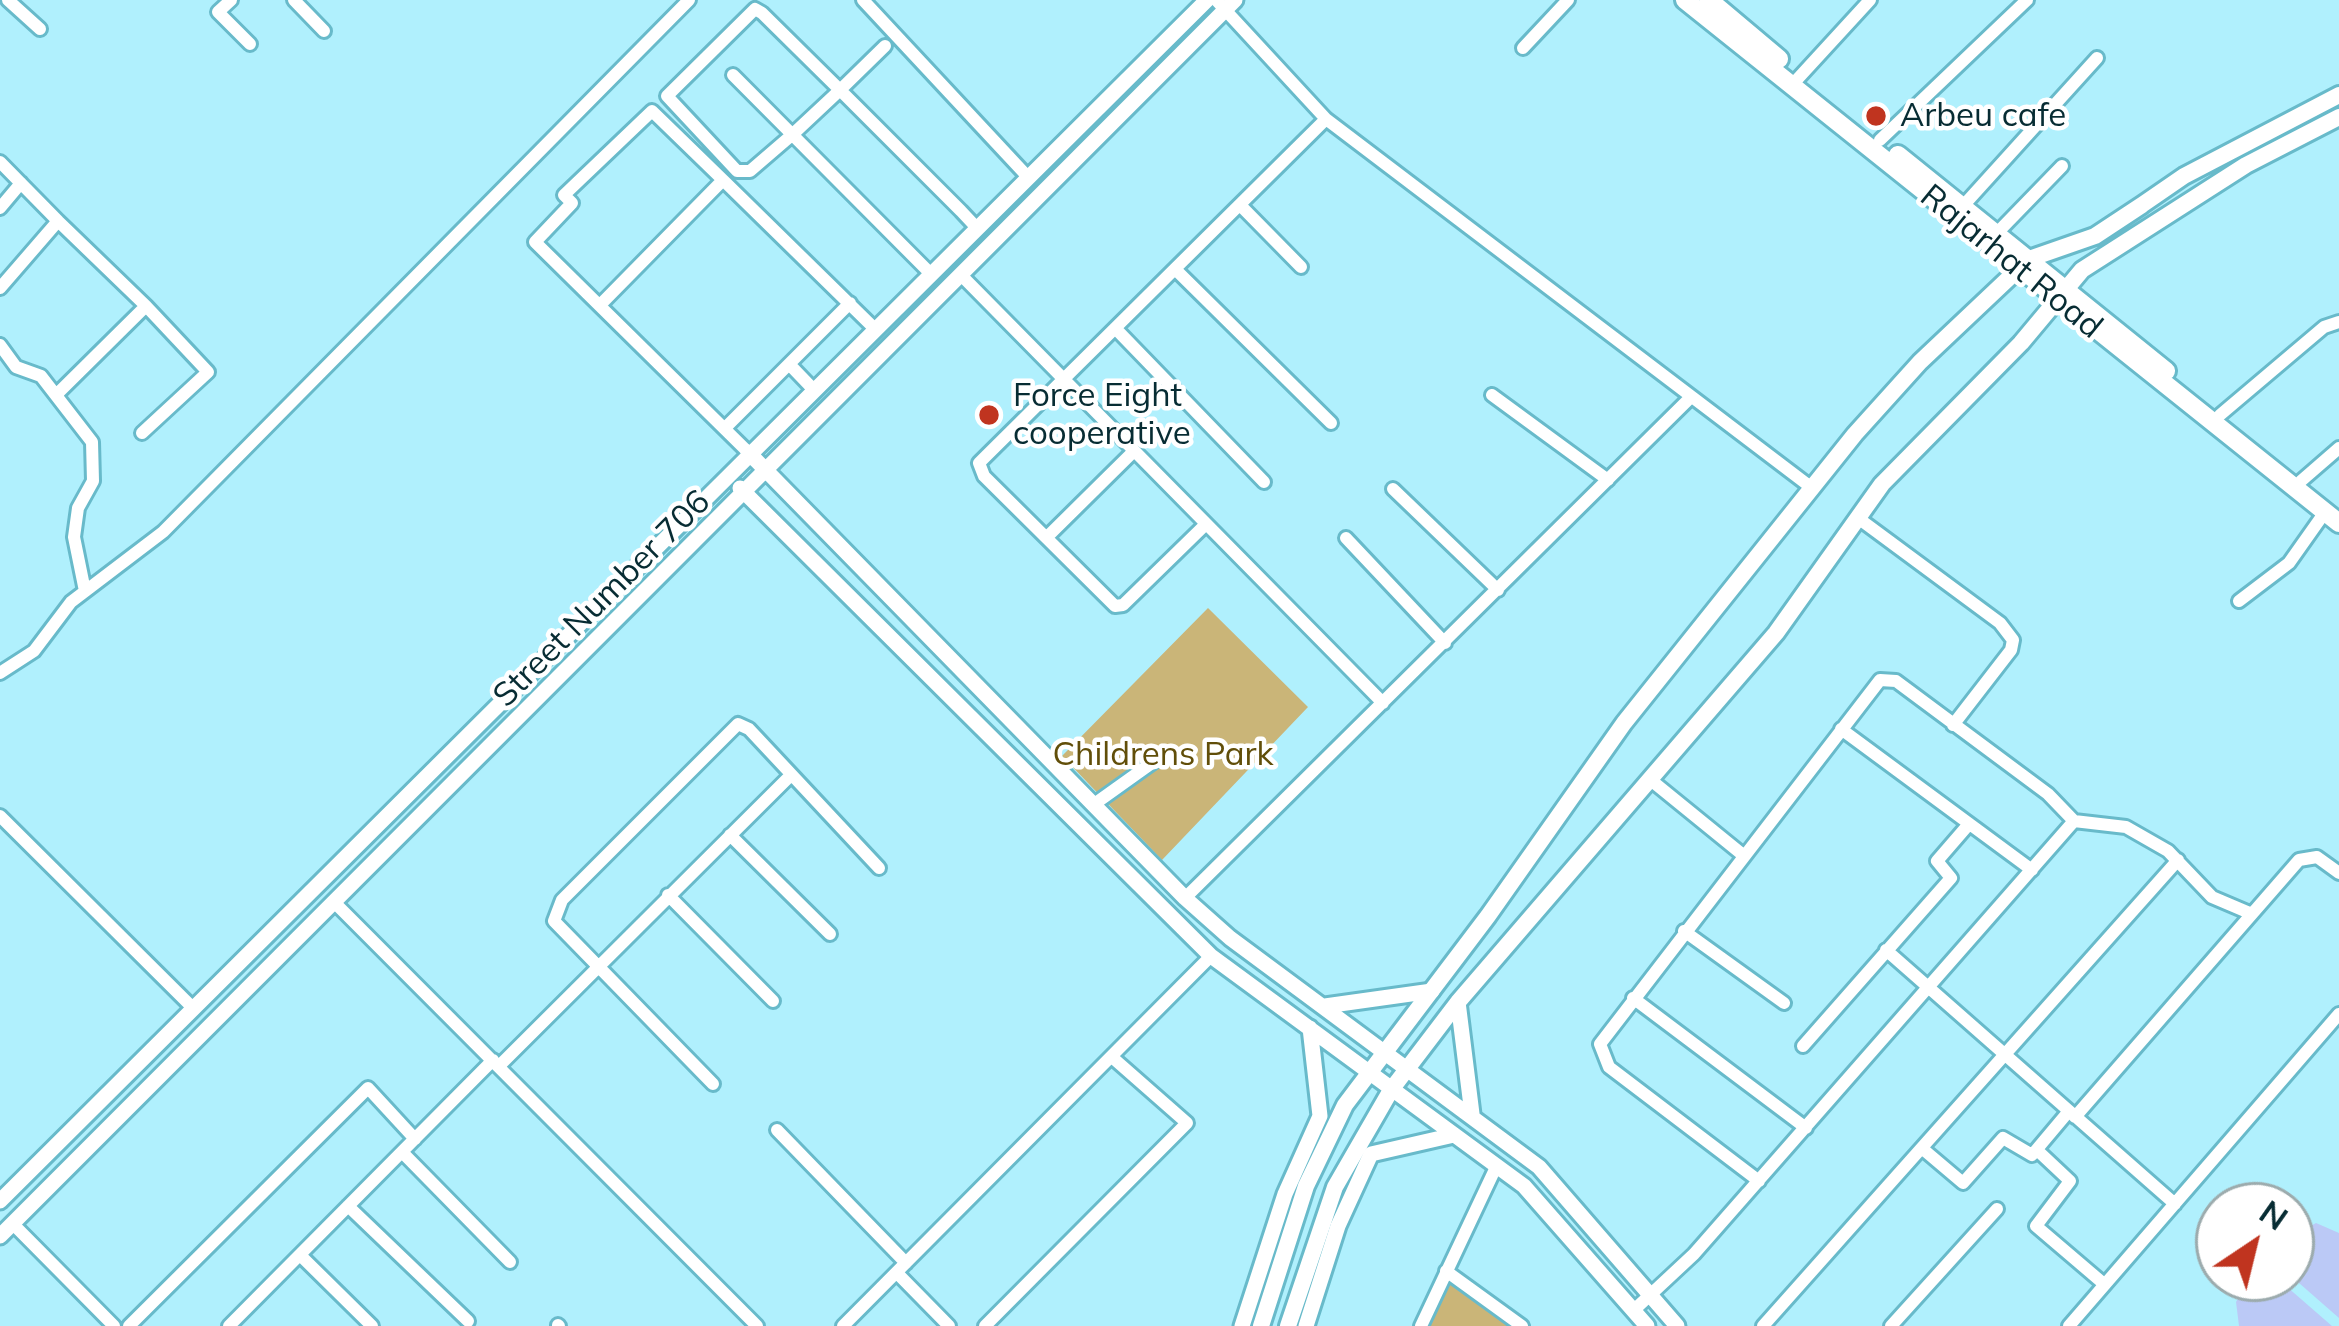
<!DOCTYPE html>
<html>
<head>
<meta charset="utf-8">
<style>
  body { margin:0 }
  #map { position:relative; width:2339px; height:1326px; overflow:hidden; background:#b0f0fd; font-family:Mulish,sans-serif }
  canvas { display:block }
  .north { position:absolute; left:2195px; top:1182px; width:120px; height:120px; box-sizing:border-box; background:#fff; border:3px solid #9cabad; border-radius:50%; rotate:35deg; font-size:33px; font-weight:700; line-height:48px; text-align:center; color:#072c33 }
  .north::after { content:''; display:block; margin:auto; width:42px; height:54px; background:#c0341f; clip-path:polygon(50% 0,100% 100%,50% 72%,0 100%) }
</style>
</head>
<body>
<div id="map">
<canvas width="2339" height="1326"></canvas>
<div class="north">N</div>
</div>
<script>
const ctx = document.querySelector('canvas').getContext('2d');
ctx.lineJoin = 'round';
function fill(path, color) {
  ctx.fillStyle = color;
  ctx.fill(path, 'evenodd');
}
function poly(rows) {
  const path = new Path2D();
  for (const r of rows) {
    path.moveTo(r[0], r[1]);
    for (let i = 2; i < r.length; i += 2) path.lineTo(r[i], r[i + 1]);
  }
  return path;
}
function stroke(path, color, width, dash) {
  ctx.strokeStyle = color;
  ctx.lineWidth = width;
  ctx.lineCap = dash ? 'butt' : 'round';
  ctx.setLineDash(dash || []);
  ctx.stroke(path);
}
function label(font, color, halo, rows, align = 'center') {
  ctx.font = font + ' Mulish,sans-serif';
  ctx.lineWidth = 9;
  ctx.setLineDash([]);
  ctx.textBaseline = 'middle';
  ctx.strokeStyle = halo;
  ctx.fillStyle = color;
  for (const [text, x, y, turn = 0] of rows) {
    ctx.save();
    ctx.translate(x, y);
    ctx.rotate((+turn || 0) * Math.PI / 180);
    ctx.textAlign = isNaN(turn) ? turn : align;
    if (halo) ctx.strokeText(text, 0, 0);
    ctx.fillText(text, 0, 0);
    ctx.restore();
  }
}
const green = poly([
  [1208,608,1308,707,1162,860,1062,756],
  [1446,1271,1522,1326,1425,1326]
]);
const water = poly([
  [2316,1223,2339,1233,2339,1318,2291,1276,2291,1237],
  [2265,1280,2286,1286,2332,1326,2239,1326,2236,1302,2243,1290]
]);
const minor = poly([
  [8,0,40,29],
  [231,0,218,12,250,44],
  [294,0,324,31],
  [863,0,1027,176],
  [1216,0,1326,119,1812,488],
  [885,46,840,90,793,134,750,171,737,171,667,96,755,9,762,13,840,90,961,211,976,227],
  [1523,48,1568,0],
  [733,75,930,273],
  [1792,85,1870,0],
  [1880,140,2027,0],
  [0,162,58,221],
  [723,180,874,328],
  [1240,205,1301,267],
  [1963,206,2097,58],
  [0,208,21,183],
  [1997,233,2062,166],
  [1175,269,1331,423],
  [961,275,1383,703],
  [0,288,58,221,146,306,208,372,142,433],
  [600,305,723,180,652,111,564,195,572,203,535,242,748,452],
  [1115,328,1264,482],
  [0,345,16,367,41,376,92,442,93,481,78,508,74,537,85,591],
  [789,364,813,389],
  [56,395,146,306],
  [1492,395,1608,480],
  [2220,415,2324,327,2339,322],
  [725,428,850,303],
  [2301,481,2339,448],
  [1393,489,1498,590],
  [1858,518,2000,623,2013,640,2011,650,1953,725],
  [1206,524,1123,605,1115,606,984,476,979,463,1326,119],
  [1047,537,1134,451],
  [1346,538,1445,643],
  [2239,601,2289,563,2325,512],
  [0,673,34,651,71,602,163,532,689,0],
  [1841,729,2032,870],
  [1652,781,1743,855],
  [1093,805,1156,760],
  [0,816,192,1007],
  [730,835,830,934],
  [668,895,773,1001],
  [1185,898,1691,397],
  [335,903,757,1326],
  [1684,931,1784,1003],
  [1886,950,2175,1204],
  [1633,998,1806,1128],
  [1803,1046,1951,878,1937,861,1969,824],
  [499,1066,790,776],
  [713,1084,554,921,562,900,738,724,749,729,879,868],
  [2075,1117,2299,860,2317,857,2339,873],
  [777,1130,906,1263],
  [1924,1150,1963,1183,2003,1138,2032,1155,2069,1111],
  [2037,1150,2070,1181,2036,1226,2104,1284],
  [402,1152,510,1262],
  [1759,1181,1609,1067,1600,1044,1880,680,1896,681,2048,794,2074,821,2126,827,2168,851,2212,897,2252,914],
  [348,1206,468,1321],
  [13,1224,114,1326],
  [300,1255,372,1326],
  [1446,1271,1522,1326],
  [897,1273,949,1326],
  [1634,1310,1694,1254,2074,821],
  [558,1325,559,1326],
  [129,1326,368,1088,415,1139],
  [229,1326,493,1060],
  [843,1326,1211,956],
  [985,1326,1187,1123,1113,1058],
  [1421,1326,1497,1165],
  [1763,1326,2178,860],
  [1891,1326,1997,1209],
  [2069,1326,2339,1014]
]);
const tertiary = poly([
  [748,452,1185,898,1230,938,1539,1167,1677,1326],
  [740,488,1211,956,1524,1186,1647,1326],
  [1458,1002,1472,1114],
  [1325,1006,1432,991],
  [0,1201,1207,0],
  [0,1236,1235,0],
  [1242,1326,1285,1194,1320,1116,1310,1028],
  [1306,1326,1338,1226,1371,1154,1454,1135]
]);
const secondary = poly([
  [2136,209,2184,176,2339,95],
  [1261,1326,1306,1186,1345,1105,1488,916,1624,723,1855,434,1920,362,2029,259,2095,236,2142,205],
  [1288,1326,1335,1187,1391,1090,1458,1002,1776,633,1882,484,2021,343,2082,270,2246,165,2339,117]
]);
const primary = poly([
  [1685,0,2339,523],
  [1709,0,1779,59],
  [1898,155,2166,371]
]);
const markers = [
  [1876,116,12,"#c0341f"],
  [989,415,12,"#c0341f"]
];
const poiNames = [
  ["Arbeu cafe",1900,116],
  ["Force Eight",1013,396],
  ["cooperative",1013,434]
];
const streetNames = [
  ["Rajarhat Road",2011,262,39],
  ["Street Number 706",602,599,-45]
];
const parkNames = [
  ["Childrens Park",1163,755]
];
fill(green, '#cab578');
fill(water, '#bbc9f6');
stroke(minor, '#68baca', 18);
stroke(tertiary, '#68baca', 21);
stroke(secondary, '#68baca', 22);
stroke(primary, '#68baca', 24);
stroke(minor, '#fff', 12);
stroke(tertiary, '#fff', 15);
stroke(secondary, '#fff', 16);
stroke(primary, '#fff', 18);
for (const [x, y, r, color] of markers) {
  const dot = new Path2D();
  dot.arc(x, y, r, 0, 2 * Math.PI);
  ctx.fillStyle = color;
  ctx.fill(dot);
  stroke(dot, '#fff', 4.5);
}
label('33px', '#072c33', '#fff', poiNames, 'left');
label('33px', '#072c33', '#fff', streetNames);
label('33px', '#614e09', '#fff', parkNames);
</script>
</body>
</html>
